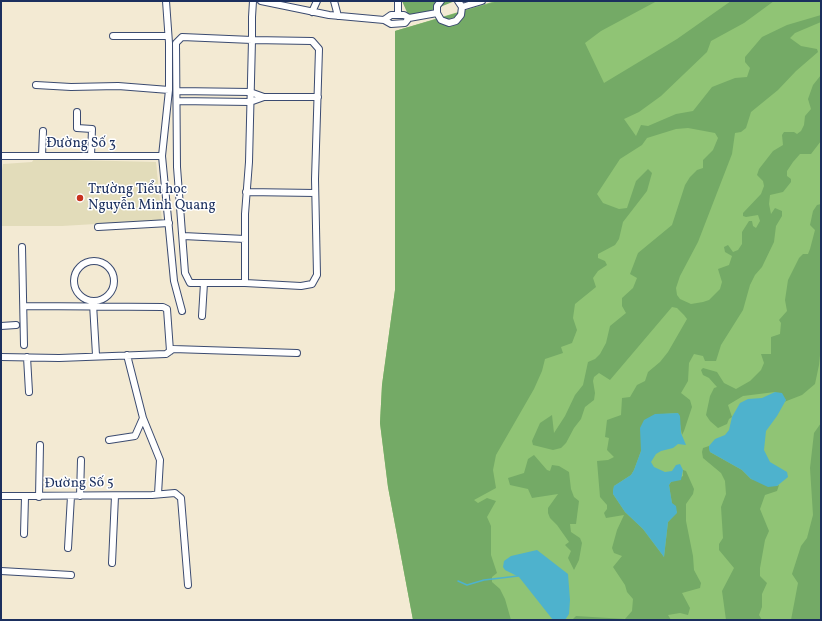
<!DOCTYPE html>
<html>
<head>
<meta charset="utf-8">
<style>
  body { margin:0 }
  #map { position:relative; width:822px; height:621px; overflow:hidden; background:#f3ead3; font-family:Vollkorn,serif }
  canvas { display:block }
  .frame { position:absolute; inset:0; border:2px solid #1b2f5e; pointer-events:none }
</style>
</head>
<body>
<div id="map">
<canvas width="822" height="621"></canvas>
<div class="frame"></div>
</div>
<script>
const ctx = document.querySelector('canvas').getContext('2d');
ctx.lineJoin = 'round';
function fill(path, color) {
  ctx.fillStyle = color;
  ctx.fill(path, 'evenodd');
}
function poly(rows) {
  const path = new Path2D();
  for (const r of rows) {
    if (r.length === 3) {
      path.moveTo(r[0] + r[2], r[1]);
      path.arc(r[0], r[1], r[2], 0, 2 * Math.PI);
      continue;
    }
    path.moveTo(r[0], r[1]);
    for (let i = 2; i < r.length; i += 2) path.lineTo(r[i], r[i + 1]);
  }
  return path;
}
function stroke(path, color, width, dash) {
  ctx.strokeStyle = color;
  ctx.lineWidth = width;
  ctx.lineCap = dash ? 'butt' : 'round';
  ctx.setLineDash(dash || []);
  ctx.stroke(path);
}
function label(font, color, halo, rows, align = 'center') {
  ctx.font = font + ' Vollkorn,serif';
  ctx.lineWidth = 3;
  ctx.setLineDash([]);
  ctx.textBaseline = 'middle';
  ctx.strokeStyle = halo;
  ctx.fillStyle = color;
  for (const [text, x, y, turn = 0] of rows) {
    ctx.save();
    ctx.translate(x, y);
    ctx.rotate((+turn || 0) * Math.PI / 180);
    ctx.textAlign = isNaN(turn) ? turn : align;
    if (halo) ctx.strokeText(text, 0, 0);
    ctx.fillText(text, 0, 0);
    ctx.restore();
  }
}
const built = poly([
  [34,159,156,162,162,220,62,226,1,226,1,177,3,164,32,162]
]);
const green = poly([
  [495,1,821,1,821,620,413,620,388,487,380,423,382,385,395,290,395,31]
]);
const forest = poly([
  [402,1,455,1,410,19],
  [498,1,657,1,601,31,585,43,604,83,677,39,731,1,774,1,744,23,711,41,707,52,661,96,639,112,624,119,636,136,641,125,648,126,676,114,693,111,712,87,735,78,747,77,750,68,745,62,745,57,762,37,787,25,821,15,821,22,795,33,790,38,801,46,817,49,818,52,796,71,778,90,751,112,746,128,741,132,735,133,732,154,698,242,680,276,676,288,677,295,680,299,691,304,703,302,709,300,720,289,722,282,718,269,729,265,732,256,725,252,724,247,728,245,733,252,738,250,742,244,742,232,749,221,752,221,753,226,756,228,760,221,758,215,746,217,743,216,743,213,761,194,764,186,763,181,757,175,759,169,773,151,783,145,782,135,784,132,794,132,797,134,801,131,804,125,805,116,811,109,808,99,813,85,821,75,821,141,811,154,800,154,793,162,787,171,787,176,791,179,791,182,783,192,770,195,769,204,771,214,775,208,782,211,782,216,776,226,774,242,762,267,755,275,750,285,743,310,721,345,716,361,705,361,703,356,694,354,689,363,688,381,681,393,690,400,692,407,684,431,682,435,678,413,663,414,641,428,641,451,634,470,631,475,614,486,613,494,625,512,643,529,664,557,668,522,677,512,672,504,669,485,671,482,683,476,683,470,686,471,694,489,693,494,686,504,686,521,693,556,694,570,701,583,700,588,682,593,690,608,688,615,680,613,668,615,671,620,572,620,576,616,625,619,632,611,633,599,627,592,625,585,613,567,622,556,614,553,612,548,617,530,624,515,606,518,604,513,607,509,607,505,600,497,597,461,608,460,614,457,607,450,609,438,605,437,607,420,621,415,622,398,630,397,637,385,645,381,648,372,660,362,668,352,687,319,684,315,677,308,672,307,610,380,599,373,594,377,593,381,595,393,594,400,585,407,581,419,574,428,566,443,561,448,553,450,533,445,532,441,540,423,552,415,554,433,565,416,575,395,583,385,588,362,595,359,600,354,606,343,610,326,626,313,622,306,622,298,633,288,637,278,630,274,638,253,672,225,685,185,690,177,697,170,703,168,703,160,713,150,718,138,715,133,688,128,676,129,647,138,642,145,620,159,597,194,603,203,619,209,627,208,636,181,648,169,652,173,647,191,623,222,619,239,615,245,598,254,598,258,605,261,607,265,598,271,593,278,596,287,575,304,573,318,577,330,572,343,561,347,563,353,545,359,542,371,534,389,496,455,493,470,496,488,474,500,478,503,487,498,496,501,487,517,491,526,491,555,497,573,492,577,492,582,500,589,505,599,511,620,413,620,388,487,380,423,382,385,395,290,395,31],
  [821,204,821,345,819,365,815,384,802,395,784,402,786,400,775,392,743,396,728,405,732,417,729,419,727,424,718,428,710,421,706,415,710,396,714,388,717,387,709,378,703,375,701,370,703,368,717,372,724,383,736,389,750,381,761,370,764,363,761,354,771,354,771,337,780,334,781,323,779,320,787,311,785,300,788,280,799,258,803,254,808,254,810,249,815,230,810,225,813,211,817,205],
  [821,423,821,620,791,620,798,583,792,574,801,546,807,538,813,515,810,468,814,433],
  [709,446,710,452,742,470,751,479,777,486,779,485,777,491,765,495,760,509,769,531,765,540,760,568,760,576,767,583,762,594,762,607,759,615,762,620,726,620,722,591,734,568,719,550,719,544,723,538,721,507,726,494,725,481,721,473,703,458,702,452,703,448],
  [534,455,547,470,550,471,552,465,559,466,569,472,571,489,574,497,579,501,576,524,570,524,571,532,580,538,582,543,579,560,574,570,568,558,571,551,565,545,569,542,557,525,550,518,548,513,548,508,558,494,532,498,528,489,510,485,508,478,524,473,528,459]
]);
const water = poly([
  [775,392,782,393,786,400,777,416,766,431,764,450,770,462,787,472,788,477,777,486,768,487,751,479,742,470,710,452,709,449,709,446,715,439,725,435,729,430,732,417,740,403,748,399,762,398],
  [678,413,680,416,681,433,686,445,678,444,673,448,661,451,656,454,651,462,654,467,665,472,672,471,676,465,680,464,683,470,681,480,671,482,669,485,672,503,676,506,677,513,668,522,664,557,643,529,625,512,613,494,613,490,614,486,631,475,634,470,641,451,640,428,644,420,655,414],
  [537,550,568,574,570,600,569,614,565,620,553,620,519,577,505,570,503,567,504,561,511,556]
]);
const stream = poly([
  [458,581,467,585,484,580,518,576]
]);
const minor = poly([
  [166,1,169,43,169,90,162,156,174,281,182,311],
  [261,1,329,15,384,20,391,24,405,23,409,18,437,13],
  [334,1,338,16],
  [398,1,398,15],
  [441,1,437,6,437,13,441,20,449,23,456,21,461,15,462,7,458,1],
  [462,7,482,1],
  [312,12,317,1],
  [384,20,391,15,404,15,409,18],
  [113,36,168,36],
  [36,85,71,87,118,86,169,90],
  [177,91,250,92,264,97],
  [177,101,250,102,264,97,318,97],
  [77,112,77,128,92,129,91,156],
  [1,156,162,156],
  [42,156,43,131],
  [246,192,315,193],
  [98,227,169,223],
  [183,236,245,239],
  [22,247,24,345],
  [94,281,20],
  [245,283,301,286,312,284,317,275,315,179,319,49,312,41,252,40,182,37,176,43,177,167,185,273,190,283,245,283,245,214,249,162,250,121,252,40,252,17,253,1],
  [93,304,96,355],
  [24,306,163,307,167,309,170,351],
  [202,316,204,283],
  [1,326,16,325],
  [1,357,59,358,166,354,173,349,297,353],
  [27,357,29,392],
  [143,418,160,460,158,494],
  [109,440,135,436,143,418,127,355],
  [1,496,152,495,175,493,181,498,188,585],
  [80,496,81,460],
  [39,497,40,445],
  [24,534,25,497],
  [68,548,71,496],
  [112,563,115,496],
  [1,571,71,575]
]);
const markers = [
  [80,198,4,"#c8321e"]
];
const streetNames = [
  ["Đường Số 3",81,144],
  ["Đường Số 5",79,484,-1]
];
const poiNames = [
  ["Trường Tiểu học",88,190],
  ["Nguyễn Minh Quang",88,206]
];
fill(built, '#e2dcba');
fill(green, '#90c475');
fill(forest, '#74aa66');
fill(water, '#4eb2cd');
stroke(stream, '#4eb2cd', 1.5);
stroke(minor, '#3b4b70', 8);
stroke(minor, '#fff', 6);
for (const [x, y, r, color] of markers) {
  const dot = new Path2D();
  dot.arc(x, y, r, 0, 2 * Math.PI);
  ctx.fillStyle = color;
  ctx.fill(dot);
  stroke(dot, '#fff', 1.5);
}
label('14px', '#1b2f5e', '#fff', streetNames);
label('14px', '#1b2f5e', '#fff', poiNames, 'left');
</script>
</body>
</html>
